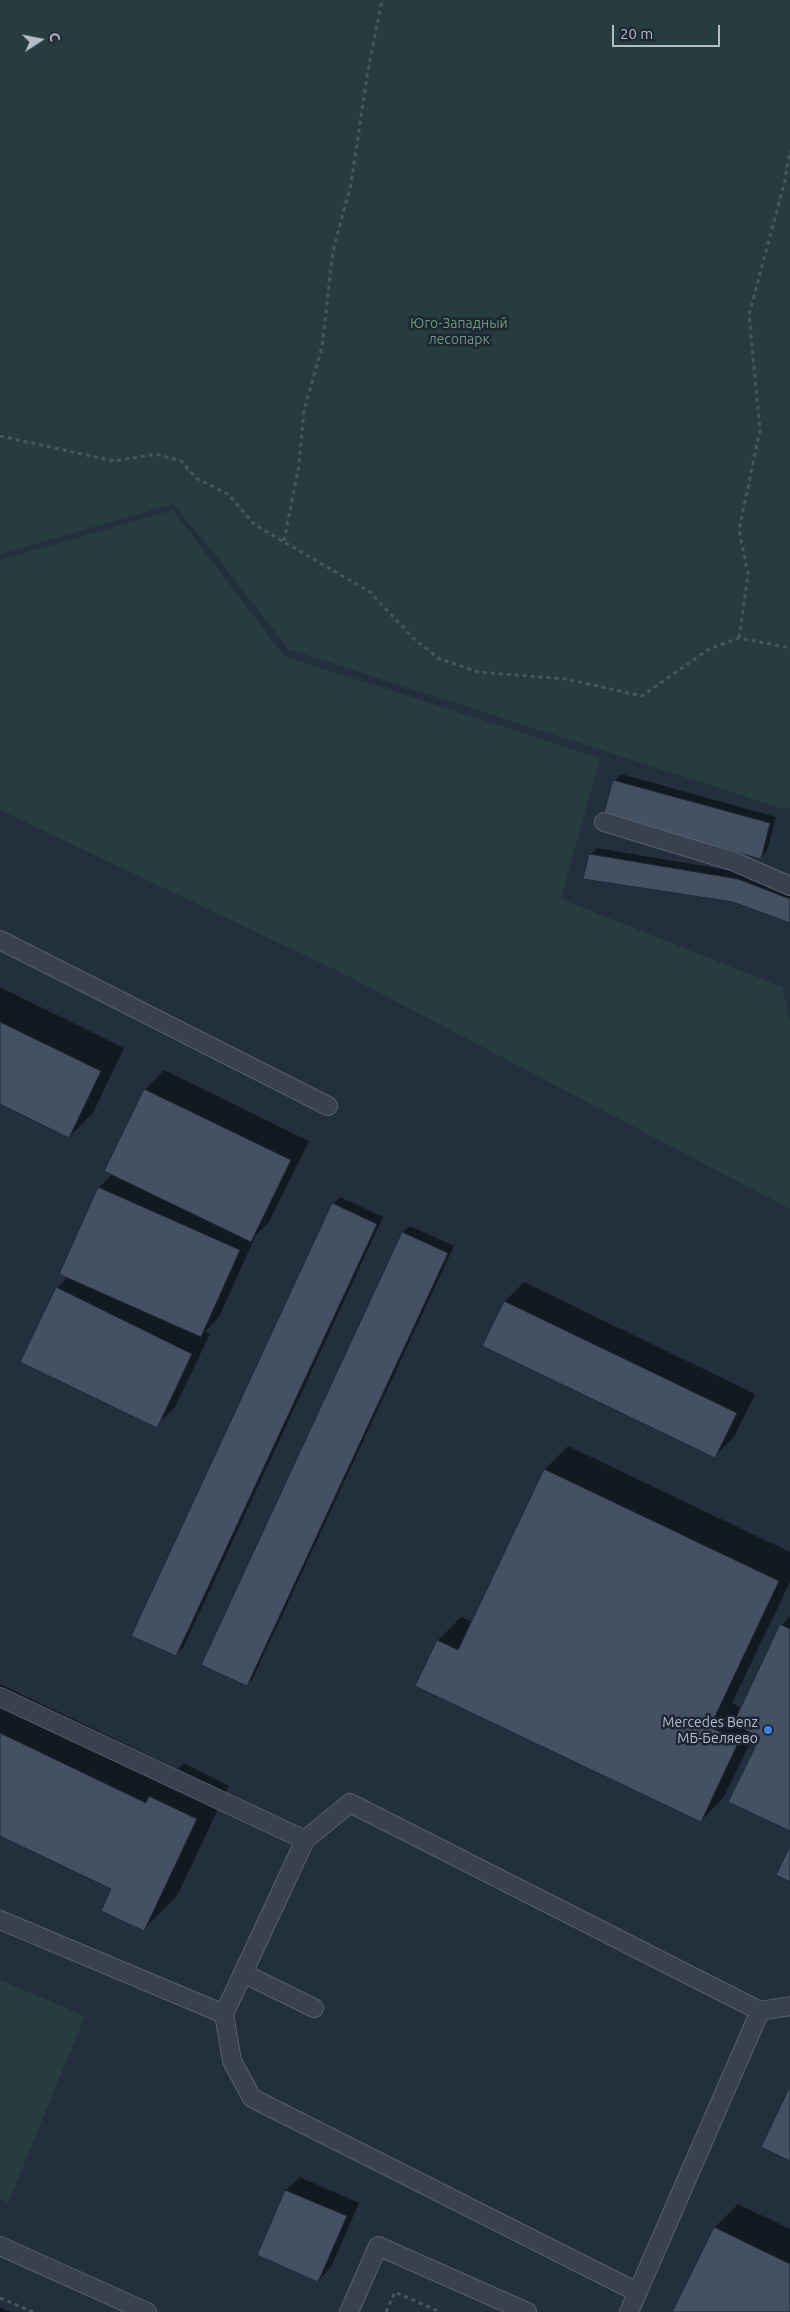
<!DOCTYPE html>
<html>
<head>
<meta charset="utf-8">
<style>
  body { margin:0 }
  #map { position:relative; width:790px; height:2312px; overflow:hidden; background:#242f3e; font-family:Ubuntu,sans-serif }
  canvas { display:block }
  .north { position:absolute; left:15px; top:15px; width:50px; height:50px; -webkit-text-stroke:4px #1d2633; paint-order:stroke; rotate:79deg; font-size:14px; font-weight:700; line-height:20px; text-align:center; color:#b4bcc9 }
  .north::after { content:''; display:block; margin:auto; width:18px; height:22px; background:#b4bcc9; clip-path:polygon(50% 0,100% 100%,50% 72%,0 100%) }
  .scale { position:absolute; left:612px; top:25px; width:108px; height:22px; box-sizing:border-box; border:2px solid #b4bcc9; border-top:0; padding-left:6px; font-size:15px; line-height:18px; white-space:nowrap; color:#b4bcc9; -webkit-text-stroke:4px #1d2633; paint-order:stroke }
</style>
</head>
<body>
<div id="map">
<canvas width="790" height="2312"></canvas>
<div class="north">С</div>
<div class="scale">20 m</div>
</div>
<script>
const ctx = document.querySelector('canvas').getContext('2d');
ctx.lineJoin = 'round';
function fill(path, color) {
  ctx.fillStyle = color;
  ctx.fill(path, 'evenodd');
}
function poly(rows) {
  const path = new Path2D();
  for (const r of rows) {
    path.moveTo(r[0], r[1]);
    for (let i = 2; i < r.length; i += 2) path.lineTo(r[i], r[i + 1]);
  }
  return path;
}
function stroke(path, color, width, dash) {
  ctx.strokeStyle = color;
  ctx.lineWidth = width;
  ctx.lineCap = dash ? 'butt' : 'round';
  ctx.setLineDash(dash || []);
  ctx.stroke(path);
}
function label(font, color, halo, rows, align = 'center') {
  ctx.font = font + ' Ubuntu,sans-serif';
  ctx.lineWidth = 5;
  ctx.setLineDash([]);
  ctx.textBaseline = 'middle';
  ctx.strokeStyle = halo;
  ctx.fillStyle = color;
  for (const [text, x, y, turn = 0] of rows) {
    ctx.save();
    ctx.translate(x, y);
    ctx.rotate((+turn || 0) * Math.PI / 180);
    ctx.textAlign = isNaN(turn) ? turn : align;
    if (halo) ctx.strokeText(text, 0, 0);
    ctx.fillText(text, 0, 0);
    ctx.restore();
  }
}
const green = poly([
  [0,0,790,0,790,807,784,809,288,649,218,558,173,504,0,554],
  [173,510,284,656,600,758,561,899,782,987,790,1021,790,1209,344,974,0,810,0,560],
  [0,1980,85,2016,8,2203,0,2199]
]);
const shadow = poly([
  [621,774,776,817,767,851,761,858,615,781],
  [597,848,745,873,790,890,790,921,590,855],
  [0,987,124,1048,93,1113,69,1137,0,1103],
  [164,1070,309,1141,269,1222,256,1235,219,1317,205,1332,210,1334,175,1407,156,1426,57,1288,68,1277,61,1273,99,1187,113,1174,106,1171,146,1089],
  [340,1197,383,1217,183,1648,176,1655,333,1204],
  [410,1226,454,1246,253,1678,246,1685,203,1664,403,1232],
  [524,1282,755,1394,734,1437,715,1456,483,1346,505,1301],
  [568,1446,790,1552,790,1582,732,1703,742,1708,782,1625,790,1616,790,1830,761,1736,755,1733,724,1797,701,1821,416,1685,438,1640,461,1617,472,1622,545,1469],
  [0,1684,178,1769,184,1763,229,1786,177,1896,143,1930,113,1888,0,1834],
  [300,2177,359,2203,331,2267,318,2281,258,2254,286,2190],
  [738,2204,790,2229,790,2312,674,2312,715,2227],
  [0,2307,11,2312,0,2312]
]);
const building = poly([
  [613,780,770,823,761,859,603,816,613,780],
  [589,854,738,879,790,899,790,923,733,902,583,879,589,854],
  [0,1022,101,1071,69,1138,0,1104,0,1022],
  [144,1089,291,1160,251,1242,104,1171,144,1089],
  [98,1187,240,1250,201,1337,59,1274,98,1187],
  [332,1203,377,1224,176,1656,131,1636,332,1203],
  [402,1232,448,1253,247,1686,201,1665,402,1232],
  [56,1287,192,1354,157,1428,20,1362,56,1287],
  [504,1301,737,1413,715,1458,482,1346,504,1301],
  [544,1469,779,1581,710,1727,739,1741,701,1822,415,1686,437,1640,458,1650,544,1469],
  [780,1624,790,1629,790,1831,728,1802,760,1737,733,1724,780,1624],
  [0,1733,146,1803,149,1796,197,1819,144,1931,101,1911,111,1889,0,1836,0,1733],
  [790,1846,790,1882,776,1875,790,1846],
  [790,2086,790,2161,761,2147,790,2086],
  [285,2190,347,2216,318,2282,257,2255,285,2190],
  [714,2227,790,2264,790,2312,672,2312,714,2227]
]);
const path = poly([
  [0,436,114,461,156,454,181,461,196,478,228,494,255,525,370,592,413,638,438,658,478,672,566,679,642,696,709,649,739,638,790,648],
  [284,541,299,465,304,410,322,347,333,251,351,184,368,70,382,0],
  [739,638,748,574,739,530,760,430,749,315,785,180,790,150],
  [0,2298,33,2312],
  [386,2312,395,2292,440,2312]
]);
const service = poly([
  [604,822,735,862,790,886],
  [0,940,328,1106],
  [0,1697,305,1840,224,2014,0,1920],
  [305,1840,350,1803,760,2011],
  [243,1973,314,2008],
  [224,2014,232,2061,252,2098,637,2292],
  [0,2246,147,2312],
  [349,2312,378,2246,527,2312],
  [629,2312,760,2011,790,2006]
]);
const markers = [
  [768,1730,5,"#3f7fe0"]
];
const parkNames = [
  ["Юго-Западный",459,323],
  ["лесопарк",459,339]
];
const poiNames = [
  ["Mercedes Benz",758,1722],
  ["МБ-Беляево",758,1738]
];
fill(green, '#263c3f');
fill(shadow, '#0007');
fill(building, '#455162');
stroke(building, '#1f2835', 1);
stroke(service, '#565f6c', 20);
stroke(path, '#44595c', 3, [4, 4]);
stroke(service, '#38414e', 18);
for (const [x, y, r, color] of markers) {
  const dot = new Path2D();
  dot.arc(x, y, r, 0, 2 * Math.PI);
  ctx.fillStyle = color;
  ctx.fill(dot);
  stroke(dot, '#1d2633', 2);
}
label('14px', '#6b9a76', '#1d2633', parkNames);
label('14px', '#b4bcc9', '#1d2633', poiNames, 'right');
</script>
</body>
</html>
